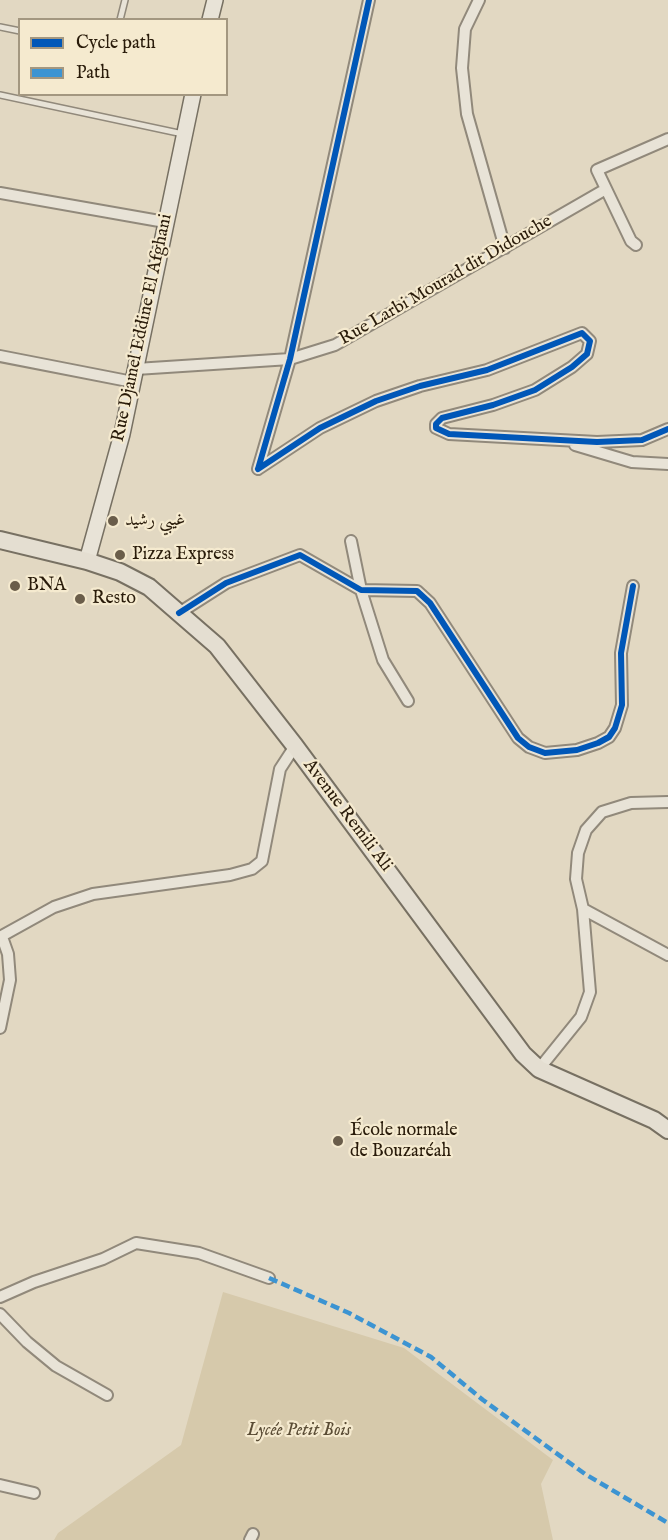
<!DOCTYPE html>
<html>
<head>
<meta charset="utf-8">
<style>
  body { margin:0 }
  #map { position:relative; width:668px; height:1540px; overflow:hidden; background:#e2d8c2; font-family:"IM FELL English",serif }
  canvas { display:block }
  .legend { position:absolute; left:18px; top:18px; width:210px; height:78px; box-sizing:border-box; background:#f5eacf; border:2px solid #a39780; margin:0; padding:8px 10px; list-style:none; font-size:18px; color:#291b0a }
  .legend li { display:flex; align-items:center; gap:12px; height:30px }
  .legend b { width:30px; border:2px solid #a39780 }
</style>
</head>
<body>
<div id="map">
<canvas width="668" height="1540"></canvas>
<ul class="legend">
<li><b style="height:8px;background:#0057b8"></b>Cycle path</li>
<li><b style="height:8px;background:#3c94d2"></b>Path</li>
</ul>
</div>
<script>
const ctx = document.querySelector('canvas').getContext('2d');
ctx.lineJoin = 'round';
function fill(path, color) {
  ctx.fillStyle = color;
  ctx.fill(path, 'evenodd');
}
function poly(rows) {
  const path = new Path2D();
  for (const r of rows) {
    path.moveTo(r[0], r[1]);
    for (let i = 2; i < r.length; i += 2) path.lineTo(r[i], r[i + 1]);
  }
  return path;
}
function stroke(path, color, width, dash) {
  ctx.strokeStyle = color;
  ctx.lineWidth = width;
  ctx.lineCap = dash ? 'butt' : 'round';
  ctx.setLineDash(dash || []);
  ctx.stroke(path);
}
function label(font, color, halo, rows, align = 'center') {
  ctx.font = font + ' "IM FELL English",Amiri,serif';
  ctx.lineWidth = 4.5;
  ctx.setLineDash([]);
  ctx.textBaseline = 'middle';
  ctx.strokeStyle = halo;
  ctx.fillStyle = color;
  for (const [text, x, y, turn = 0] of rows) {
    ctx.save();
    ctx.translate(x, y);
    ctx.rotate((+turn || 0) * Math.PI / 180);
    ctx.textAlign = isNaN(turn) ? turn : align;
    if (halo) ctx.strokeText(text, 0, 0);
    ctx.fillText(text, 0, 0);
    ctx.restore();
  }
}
const green = poly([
  [223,1292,404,1348,553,1460,541,1484,553,1540,54,1540,58,1533,181,1445]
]);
const lane = poly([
  [120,20,125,0],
  [0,27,20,31],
  [0,95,183,134]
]);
const street = poly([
  [479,0,465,29,462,68,467,114,505,248],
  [0,193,165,222],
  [636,245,631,241,597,170,668,139],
  [0,356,133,382],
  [136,369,290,359,335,345,606,189],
  [575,445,632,462,668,464],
  [258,469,320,428,376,401,420,386,487,370,582,333,590,341,587,354,572,367,535,390,493,405,442,418,436,424,436,428,449,434,597,442,642,440,668,429],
  [258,469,290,359,369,0],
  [351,541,361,590,383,660,408,701],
  [179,613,226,583,300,555,361,590,417,591,430,603,518,738,529,747,545,753,577,750,598,743,609,737,615,728,622,705,621,653,633,586],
  [583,909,668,955],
  [0,937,54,907,93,894,230,875,252,869,262,861,280,769,295,746],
  [0,1028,10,980,8,954,2,937],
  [539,1069,581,1017,590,992,583,909,576,879,578,853,586,830,602,812,631,803,668,802],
  [0,1297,34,1282,103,1259,136,1243,199,1253,269,1278],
  [0,1314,27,1342,56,1366,107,1395],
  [0,1485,34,1493],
  [250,1540,253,1534]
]);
const secondary = poly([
  [210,20,215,0],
  [87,561,122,434,193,94]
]);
const primary = poly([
  [0,540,87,561,120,572,149,587,217,646,295,746,523,1054,539,1069,654,1120,668,1130]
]);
const quiet = poly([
  [269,1278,349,1313,431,1357,483,1400,585,1474,668,1523]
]);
const cycleway = poly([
  [258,469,320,428,376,401,420,386,487,370,582,333,590,341,587,354,572,367,535,390,493,405,442,418,436,424,436,428,449,434,597,442,642,440,668,429],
  [258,469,290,359,369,0],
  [179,613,226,583,300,555,361,590,417,591,430,603,518,738,529,747,545,753,577,750,598,743,609,737,615,728,622,705,621,653,633,586]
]);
const markers = [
  [113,521,6,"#6a5d4a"],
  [120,555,6,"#6a5d4a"],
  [15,586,6,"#6a5d4a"],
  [80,599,6,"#6a5d4a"],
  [338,1141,6,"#6a5d4a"]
];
const streetNames = [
  ["Rue Larbi Mourad dit Didouche",446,281,-30],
  ["Rue Djamel Eddine El Afghani",143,328,-78],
  ["Avenue Remili Ali",347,816,53]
];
const poiNames = [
  ["غيبي رشيد",125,521],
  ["Pizza Express",132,555],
  ["BNA",27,586],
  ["Resto",92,599],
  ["École normale",350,1131],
  ["de Bouzaréah",350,1152]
];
const parkNames = [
  ["Lycée Petit Bois",299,1431]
];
fill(green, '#d6c9ab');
stroke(lane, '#91897b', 8);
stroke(street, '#91897b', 14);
stroke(secondary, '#777062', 18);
stroke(primary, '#777062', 20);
stroke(lane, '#e8e3d7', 5);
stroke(street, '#e8e3d7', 10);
stroke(secondary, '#e8e3d7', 15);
stroke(primary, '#e4ded1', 16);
stroke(quiet, '#3c94d2', 4.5, [9, 4.5]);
stroke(cycleway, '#0057b8', 6);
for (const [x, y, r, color] of markers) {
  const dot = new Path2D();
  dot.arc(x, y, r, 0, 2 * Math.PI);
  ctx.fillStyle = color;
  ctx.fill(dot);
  stroke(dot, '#f5eacf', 2);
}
label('18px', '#291b0a', '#f5eacf', streetNames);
label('18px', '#291b0a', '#f5eacf', poiNames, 'left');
label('italic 18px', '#5a4c35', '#f5eacf', parkNames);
</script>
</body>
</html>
